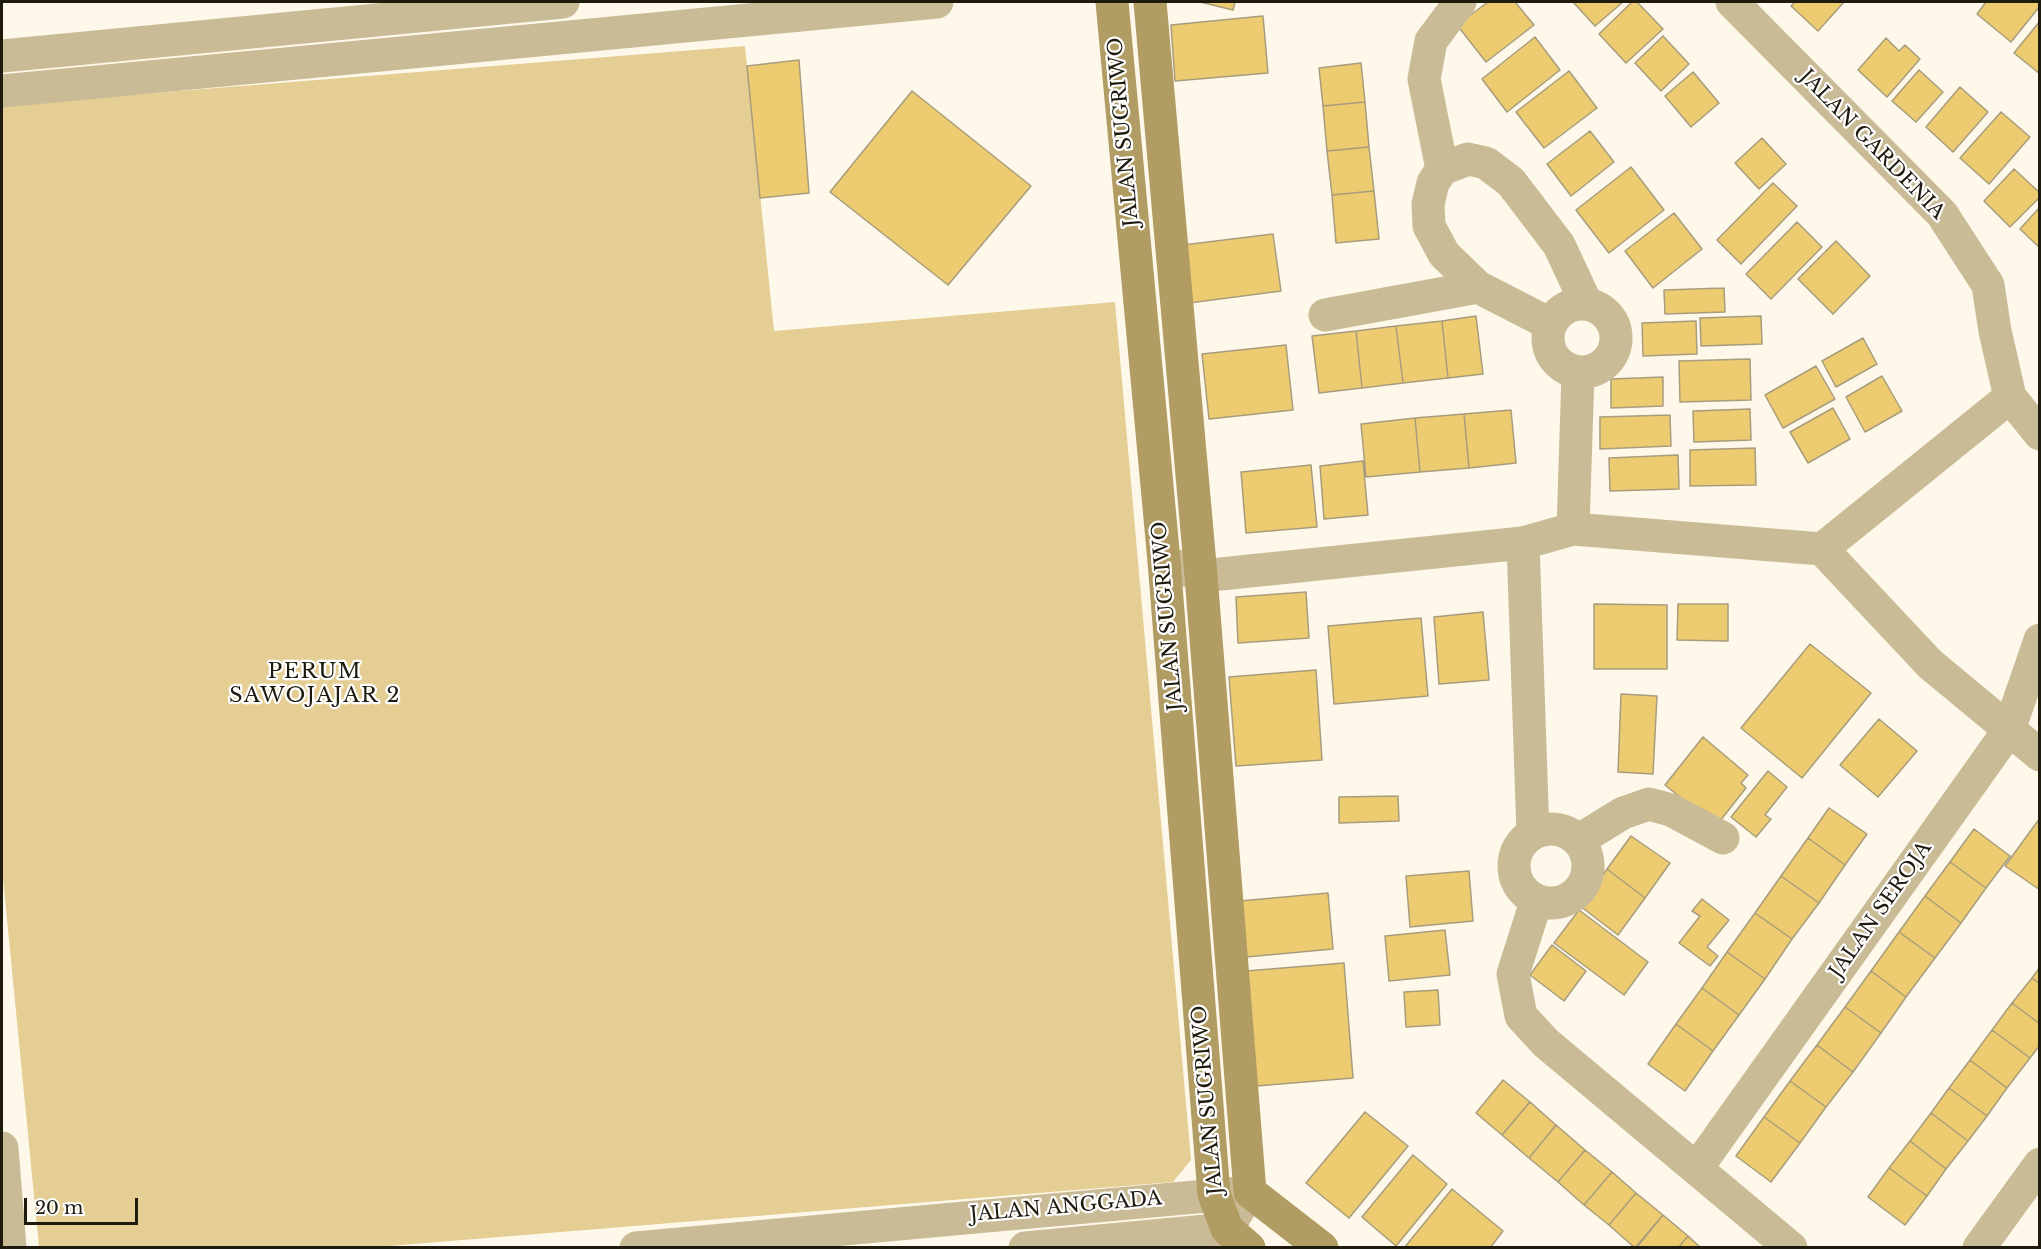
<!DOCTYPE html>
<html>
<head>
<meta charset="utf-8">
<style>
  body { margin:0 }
  #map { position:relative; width:2041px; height:1249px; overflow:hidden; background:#fdf8ea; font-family:"Libre Baskerville",serif }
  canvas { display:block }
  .frame { position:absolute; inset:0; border:3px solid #1f1a0e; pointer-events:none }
  .scale { position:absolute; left:24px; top:1198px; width:114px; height:27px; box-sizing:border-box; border:3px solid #1f1a0e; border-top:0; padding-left:8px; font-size:18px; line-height:21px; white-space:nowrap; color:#1f1a0e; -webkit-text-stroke:4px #fff; paint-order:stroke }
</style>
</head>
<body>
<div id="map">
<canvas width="2041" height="1249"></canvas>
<div class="frame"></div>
<div class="scale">20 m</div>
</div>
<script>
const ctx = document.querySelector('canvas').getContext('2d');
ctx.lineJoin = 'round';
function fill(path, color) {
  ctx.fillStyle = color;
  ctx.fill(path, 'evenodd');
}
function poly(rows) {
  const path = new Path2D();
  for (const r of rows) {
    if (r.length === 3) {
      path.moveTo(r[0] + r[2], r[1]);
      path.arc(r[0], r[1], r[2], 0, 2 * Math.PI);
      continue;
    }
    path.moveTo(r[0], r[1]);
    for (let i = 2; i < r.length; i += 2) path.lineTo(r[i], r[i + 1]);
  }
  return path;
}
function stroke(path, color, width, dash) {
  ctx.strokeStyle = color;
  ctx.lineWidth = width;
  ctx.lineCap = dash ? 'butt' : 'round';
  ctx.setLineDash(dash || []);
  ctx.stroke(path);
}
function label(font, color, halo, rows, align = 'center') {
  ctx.font = font + ' "Libre Baskerville",serif';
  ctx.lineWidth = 4.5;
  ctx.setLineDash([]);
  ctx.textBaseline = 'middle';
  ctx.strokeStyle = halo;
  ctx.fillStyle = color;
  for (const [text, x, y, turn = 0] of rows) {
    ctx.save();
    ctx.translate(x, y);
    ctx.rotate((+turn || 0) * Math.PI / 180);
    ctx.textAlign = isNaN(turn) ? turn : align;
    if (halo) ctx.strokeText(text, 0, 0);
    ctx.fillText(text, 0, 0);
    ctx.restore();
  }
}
const green = poly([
  [745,46,774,331,1115,302,1191,1160,1173,1182,377,1247,39,1247,2,868,2,105]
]);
const building = poly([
  [1200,2,1235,2,1233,10,1200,2],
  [1488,2,1515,2,1534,25,1486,62,1457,25,1488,2],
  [1573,2,1623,2,1595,26,1573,2],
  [1632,2,1637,2,1663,29,1626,63,1599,34,1632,2],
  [1795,2,1844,2,1818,31,1791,6,1795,2],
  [1986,2,2040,2,2040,6,2011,42,1977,14,1986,2],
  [1263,16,1268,73,1175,81,1171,25,1263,16],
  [2040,21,2040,74,2014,53,2040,21],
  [1663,36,1689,64,1661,91,1635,63,1663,36],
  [1535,37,1560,70,1507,112,1482,79,1535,37],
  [1886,38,1899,51,1905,45,1920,59,1887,97,1858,70,1886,38],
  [799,60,809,193,760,198,747,66,799,60],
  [1361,63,1365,102,1323,106,1319,68,1361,63],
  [1919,70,1943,92,1916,122,1892,101,1919,70],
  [1569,71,1597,108,1544,148,1516,112,1569,71],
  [1693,72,1719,103,1691,127,1665,96,1693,72],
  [1960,87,1988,112,1953,152,1926,127,1960,87],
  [912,91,1031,186,948,285,830,192,912,91],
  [1365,102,1369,147,1327,151,1323,106,1365,102],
  [2001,112,2030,137,1989,184,1960,158,2001,112],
  [1590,131,1614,162,1571,196,1547,164,1590,131],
  [1762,138,1786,164,1759,189,1735,163,1762,138],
  [1369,147,1374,191,1332,195,1327,151,1369,147],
  [1631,167,1664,210,1609,253,1576,210,1631,167],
  [2014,169,2040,193,2040,197,2010,227,1984,201,2014,169],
  [1773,183,1797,206,1741,264,1717,240,1773,183],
  [1374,191,1379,239,1336,243,1332,195,1374,191],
  [2040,207,2040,248,2020,229,2040,207],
  [1674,213,1702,249,1653,288,1625,251,1674,213],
  [1797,222,1822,247,1771,299,1746,274,1797,222],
  [1273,234,1281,291,1189,303,1183,245,1273,234],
  [1836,241,1870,276,1833,314,1798,279,1836,241],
  [1724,288,1725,312,1665,314,1664,290,1724,288],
  [1476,316,1483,374,1448,378,1442,321,1476,316],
  [1761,316,1762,344,1701,346,1700,318,1761,316],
  [1442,321,1448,378,1403,383,1396,326,1442,321],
  [1696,321,1697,354,1643,356,1642,323,1696,321],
  [1396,326,1403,383,1362,388,1356,331,1396,326],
  [1356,331,1362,388,1319,393,1312,336,1356,331],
  [1863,338,1877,364,1836,387,1822,361,1863,338],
  [1286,345,1293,410,1209,419,1202,354,1286,345],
  [1750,359,1751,400,1680,402,1679,361,1750,359],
  [1816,366,1835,399,1783,428,1765,395,1816,366],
  [1882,376,1902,411,1865,432,1846,397,1882,376],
  [1663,377,1663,406,1611,408,1611,379,1663,377],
  [1833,408,1850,439,1808,463,1790,432,1833,408],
  [1750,409,1751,440,1694,442,1693,411,1750,409],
  [1511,410,1516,463,1469,468,1464,414,1511,410],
  [1464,414,1469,468,1420,472,1415,418,1464,414],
  [1670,415,1671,446,1600,449,1600,417,1670,415],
  [1415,418,1420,472,1366,477,1361,424,1415,418],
  [1755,448,1756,485,1690,486,1690,450,1755,448],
  [1678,455,1679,489,1610,491,1609,458,1678,455],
  [1363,461,1368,515,1324,519,1320,466,1363,461],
  [1311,465,1317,527,1246,533,1241,472,1311,465],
  [1306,592,1309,638,1238,643,1236,597,1306,592],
  [1594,604,1667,605,1667,669,1594,669,1594,604],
  [1678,604,1728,604,1728,641,1677,640,1678,604],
  [1483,612,1489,680,1439,684,1434,617,1483,612],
  [1421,618,1428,696,1334,704,1328,626,1421,618],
  [1810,644,1871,693,1802,778,1741,728,1810,644],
  [1316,670,1322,760,1236,766,1229,677,1316,670],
  [1621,694,1657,696,1653,774,1618,772,1621,694],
  [1879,719,1917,751,1878,797,1840,765,1879,719],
  [1703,737,1748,775,1741,783,1746,788,1716,826,1665,785,1703,737],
  [1768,771,1787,787,1765,815,1771,819,1756,837,1731,817,1768,771],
  [1398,796,1399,821,1339,823,1339,797,1398,796],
  [1829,808,1867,834,1845,865,1808,838,1829,808],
  [2040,818,2040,890,2005,866,2040,818],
  [1974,829,2010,856,1986,888,1950,862,1974,829],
  [1631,836,1670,863,1645,898,1607,869,1631,836],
  [1808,838,1845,865,1819,903,1781,876,1808,838],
  [1950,862,1986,888,1961,923,1925,896,1950,862],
  [1607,869,1645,898,1618,935,1580,906,1607,869],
  [1469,871,1473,921,1410,927,1406,876,1469,871],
  [1781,876,1819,903,1792,939,1755,913,1781,876],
  [1328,893,1333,949,1246,957,1240,901,1328,893],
  [1925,896,1961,923,1935,958,1899,932,1925,896],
  [1702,899,1729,920,1707,947,1718,956,1710,966,1679,943,1700,916,1692,911,1702,899],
  [1579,910,1648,962,1624,995,1554,943,1579,910],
  [1755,913,1792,939,1765,979,1727,952,1755,913],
  [1445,930,1450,975,1389,981,1385,936,1445,930],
  [1899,932,1935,958,1906,997,1871,971,1899,932],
  [1552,945,1586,971,1564,1001,1530,975,1552,945],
  [1727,952,1765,979,1739,1015,1702,988,1727,952],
  [1344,963,1353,1078,1256,1086,1246,971,1344,963],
  [2040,967,2040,984,2032,978,2040,967],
  [1871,971,1906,997,1881,1033,1845,1007,1871,971],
  [2032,978,2040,984,2040,1024,2012,1003,2032,978],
  [1702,988,1739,1015,1713,1051,1676,1024,1702,988],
  [1438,990,1440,1025,1406,1027,1404,992,1438,990],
  [2012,1003,2040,1024,2040,1045,2030,1058,1992,1030,2012,1003],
  [1845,1007,1881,1033,1853,1072,1817,1045,1845,1007],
  [1676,1024,1713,1051,1685,1091,1648,1064,1676,1024],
  [1992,1030,2030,1058,2007,1088,1970,1060,1992,1030],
  [1817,1045,1853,1072,1826,1107,1790,1081,1817,1045],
  [1970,1060,2007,1088,1987,1116,1949,1088,1970,1060],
  [1503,1080,1530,1102,1502,1135,1476,1113,1503,1080],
  [1790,1081,1826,1107,1800,1143,1764,1117,1790,1081],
  [1949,1088,1987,1116,1968,1141,1931,1113,1949,1088],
  [1530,1102,1556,1125,1529,1158,1502,1135,1530,1102],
  [1365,1112,1408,1146,1349,1218,1306,1183,1365,1112],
  [1931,1113,1968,1141,1946,1169,1910,1141,1931,1113],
  [1764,1117,1800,1143,1771,1182,1736,1156,1764,1117],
  [1556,1125,1585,1150,1558,1182,1529,1158,1556,1125],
  [1910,1141,1946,1169,1927,1196,1889,1168,1910,1141],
  [1585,1150,1612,1172,1584,1205,1558,1182,1585,1150],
  [1413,1155,1447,1184,1396,1246,1362,1217,1413,1155],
  [1889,1168,1927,1196,1905,1225,1868,1197,1889,1168],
  [1612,1172,1636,1193,1609,1225,1584,1205,1612,1172],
  [1452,1189,1503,1231,1490,1248,1404,1248,1452,1189],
  [1636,1193,1663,1215,1635,1248,1609,1225,1636,1193],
  [1663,1215,1688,1236,1678,1248,1636,1248,1663,1215],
  [1688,1236,1701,1248,1678,1248,1688,1236]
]);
const street = poly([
  [1732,2,1942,214,1988,285,1995,331,2010,397,2040,434],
  [2,56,563,2],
  [2,91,937,2],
  [1442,169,1424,79,1431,41,1460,2],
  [1582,338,34],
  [1325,315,1478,287],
  [1550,324,1478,287,1444,254,1429,226,1428,204,1433,183,1442,169,1468,159,1486,163,1511,182,1559,245,1586,303],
  [1573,529,1578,373],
  [1523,543,1533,834],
  [1822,549,2010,397],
  [1164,561,1201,576,1523,543,1573,529,1822,549,1930,664,2040,755],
  [1551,866,37],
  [1579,840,1623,813,1649,804,1671,810,1723,838],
  [1536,902,1513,974,1521,1016,1546,1043,1791,1248],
  [2,1148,10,1248],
  [1697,1168,2009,730,2040,640],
  [636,1248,1250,1192],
  [1025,1248,1227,1229,1241,1206],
  [1979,1248,2040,1164]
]);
const secondary = poly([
  [1112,2,1164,561,1214,1194,1227,1229,1249,1248],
  [1150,2,1201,576,1250,1192,1322,1248]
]);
const streetNames = [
  ["JALAN SUGRIWO",1124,132,-95],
  ["JALAN GARDENIA",1872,145,46],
  ["JALAN SUGRIWO",1168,616,-95],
  ["JALAN SEROJA",1881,910,-55],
  ["JALAN SUGRIWO",1208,1100,-95],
  ["JALAN ANGGADA",1066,1207,-5]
];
const neighbourhoodNames = [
  ["PERUM",315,672],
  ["SAWOJAJAR 2",315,696]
];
fill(green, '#e4ce94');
fill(building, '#edcc71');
stroke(building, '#a89c7c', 1.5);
stroke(street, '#c9bb96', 33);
stroke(secondary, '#b19c63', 33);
label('20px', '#1f1a0e', '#fff', streetNames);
ctx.letterSpacing = '1.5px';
label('21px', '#1f1a0e', '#fff', neighbourhoodNames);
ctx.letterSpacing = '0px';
</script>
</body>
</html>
